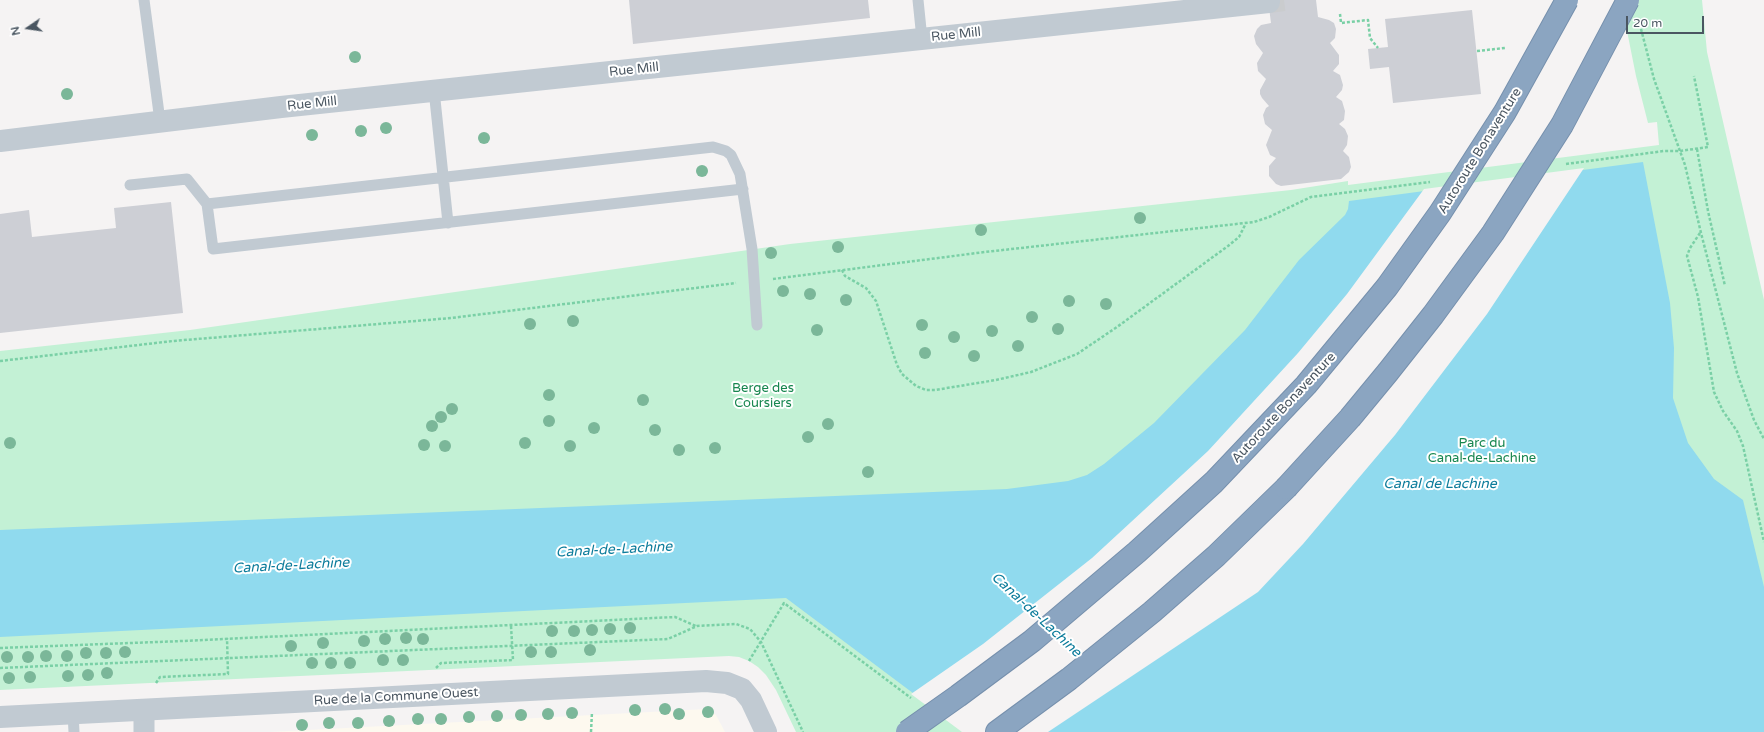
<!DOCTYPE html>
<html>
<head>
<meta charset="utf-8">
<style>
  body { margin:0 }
  #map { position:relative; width:1764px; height:732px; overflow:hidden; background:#f5f3f3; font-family:"Varela Round",sans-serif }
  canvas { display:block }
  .north { position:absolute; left:8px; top:8px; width:40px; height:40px; -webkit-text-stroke:3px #fff; paint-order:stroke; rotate:257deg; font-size:11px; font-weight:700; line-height:16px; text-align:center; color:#4a5661 }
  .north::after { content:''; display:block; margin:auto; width:14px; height:18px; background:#4a5661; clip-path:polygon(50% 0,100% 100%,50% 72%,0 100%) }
  .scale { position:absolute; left:1626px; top:16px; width:78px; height:18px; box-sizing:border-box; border:2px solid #4a5661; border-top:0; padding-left:5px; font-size:12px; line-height:14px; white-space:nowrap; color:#4a5661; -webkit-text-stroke:3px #fff; paint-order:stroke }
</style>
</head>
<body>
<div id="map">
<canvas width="1764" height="732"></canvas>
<div class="north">N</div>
<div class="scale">20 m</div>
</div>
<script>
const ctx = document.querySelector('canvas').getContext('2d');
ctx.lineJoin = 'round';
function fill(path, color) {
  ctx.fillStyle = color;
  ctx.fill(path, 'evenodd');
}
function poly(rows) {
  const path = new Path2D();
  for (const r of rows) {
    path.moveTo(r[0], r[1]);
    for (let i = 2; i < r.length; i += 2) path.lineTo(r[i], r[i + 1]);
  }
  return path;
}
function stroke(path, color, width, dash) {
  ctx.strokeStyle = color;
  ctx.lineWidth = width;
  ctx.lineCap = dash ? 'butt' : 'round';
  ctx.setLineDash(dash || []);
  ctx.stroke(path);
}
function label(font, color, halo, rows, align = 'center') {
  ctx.font = font + ' "Varela Round",sans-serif';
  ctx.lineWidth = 4;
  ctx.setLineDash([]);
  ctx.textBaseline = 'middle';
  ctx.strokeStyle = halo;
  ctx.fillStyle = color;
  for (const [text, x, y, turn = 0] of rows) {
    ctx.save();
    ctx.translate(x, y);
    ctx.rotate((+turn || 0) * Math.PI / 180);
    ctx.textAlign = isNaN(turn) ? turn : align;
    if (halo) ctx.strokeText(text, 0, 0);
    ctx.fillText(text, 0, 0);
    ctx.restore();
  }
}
const commercial = poly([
  [707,709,716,715,725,732,270,732]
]);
const green = poly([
  [1624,0,1702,0,1707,52,1764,300,1764,732,796,732,776,690,766,675,758,667,749,661,739,657,729,656,0,690,0,351,190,330,790,244,1291,190,1348,181,1348,185,1659,145,1657,122,1648,123,1636,76,1627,31]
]);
const water = poly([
  [1643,162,1670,303,1674,348,1673,398,1688,443,1714,479,1743,500,1764,587,1764,732,965,732,786,598,0,637,0,530,1007,489,1068,481,1087,475,1104,464,1154,423,1245,330,1299,260,1345,215,1348,209,1349,201]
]);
const pier = poly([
  [1584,168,1487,314,1395,435,1303,544,1258,592,1048,732,962,732,911,694,983,644,1092,558,1208,451,1298,353,1347,294,1424,189]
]);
const building = poly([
  [629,0,868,0,870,18,633,44],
  [1268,0,1316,0,1318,17,1329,20,1334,23,1336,29,1335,38,1330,43,1339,55,1339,64,1333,71,1340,75,1343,85,1342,90,1336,97,1342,101,1345,111,1344,120,1339,124,1345,129,1348,136,1347,145,1343,151,1349,157,1351,167,1349,172,1341,179,1281,186,1276,184,1269,176,1269,166,1276,158,1270,155,1266,145,1272,130,1265,124,1263,115,1266,108,1269,106,1262,98,1260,94,1260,90,1266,79,1258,71,1257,63,1263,53,1256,44,1254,36,1257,29,1261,25,1271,23],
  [1472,10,1481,94,1393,103,1389,67,1370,69,1368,49,1388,47,1385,19],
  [171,202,183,313,0,333,0,214,29,210,32,237,116,228,114,208]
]);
const tertiaryTunnel = poly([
  [1269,2,1284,0]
]);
const path = poly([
  [1340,14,1341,23,1368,20,1370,38,1378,48],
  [1641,29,1654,79,1685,165,1701,233,1737,373,1754,420,1764,439],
  [1477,51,1505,48],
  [1697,149,1708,211,1725,286],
  [1566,164,1664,151,1680,151,1708,147,1694,76],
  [1700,233,1690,248,1687,256,1698,297,1714,392,1723,411,1737,431,1743,446,1764,542],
  [842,270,845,276,866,288,876,301,897,365,902,374,916,386,926,390,935,390,996,380,1031,372,1077,354,1117,327,1228,246,1239,237,1246,223],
  [773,279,985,252,1254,222,1269,217,1311,197,1430,182],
  [0,361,173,341,451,318,736,283],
  [0,648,183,641,675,617,696,626],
  [749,661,784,603,911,698],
  [0,668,668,639,697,626,736,624,750,629,761,642,803,732],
  [436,668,441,663,513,660,511,626],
  [156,683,160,677,228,674,227,638],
  [591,732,592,712]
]);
const service = poly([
  [144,0,160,121],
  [918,0,922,39],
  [434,90,448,223],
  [130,185,187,179,207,204],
  [743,189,213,249,207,204,713,147,726,151,731,155,740,174,752,249,757,325],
  [73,713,74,732]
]);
const minor = poly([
  [144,711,144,732]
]);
const tertiary = poly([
  [0,141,281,107,1269,2],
  [0,717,706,681,727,683,742,689,751,700,766,732]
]);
const motorway = poly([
  [997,732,1069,679,1152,612,1216,556,1286,488]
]);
const motorwayBridge = poly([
  [1286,488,1350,418,1388,372,1433,315,1493,233,1562,125,1628,0],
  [907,732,958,696,1032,641,1137,552,1214,482,1306,385,1387,287,1440,213,1505,112,1567,0]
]);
const trees = [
  [355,57],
  [67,94],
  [386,128],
  [361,131],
  [312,135],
  [484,138],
  [702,171],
  [1140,218],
  [981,230],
  [838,247],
  [771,253],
  [783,291],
  [810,294],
  [846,300],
  [1069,301],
  [1106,304],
  [1032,317],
  [573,321],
  [530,324],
  [922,325],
  [1058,329],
  [817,330],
  [992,331],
  [954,337],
  [1018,346],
  [925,353],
  [974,356],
  [549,395],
  [643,400],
  [452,409],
  [441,417],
  [549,421],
  [828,424],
  [432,426],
  [594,428],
  [655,430],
  [808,437],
  [10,443],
  [525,443],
  [424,445],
  [445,446],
  [570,446],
  [715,448],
  [679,450],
  [868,472],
  [630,628],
  [610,629],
  [592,630],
  [552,631],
  [574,631],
  [406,638],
  [385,639],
  [423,639],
  [364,641],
  [323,643],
  [291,646],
  [590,650],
  [125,652],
  [531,652],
  [551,652],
  [86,653],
  [106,653],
  [46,656],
  [67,656],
  [7,657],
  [28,657],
  [383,660],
  [403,660],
  [312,663],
  [331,663],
  [350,663],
  [107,673],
  [88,675],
  [68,676],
  [30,677],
  [9,678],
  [665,709],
  [635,710],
  [708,712],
  [572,713],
  [548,714],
  [679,714],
  [521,715],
  [497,716],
  [469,717],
  [418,719],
  [441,719],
  [389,721],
  [329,723],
  [358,723],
  [302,725]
];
const streetNames = [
  ["Rue Mill",956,35,-6],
  ["Rue Mill",634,70,-6],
  ["Rue Mill",312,104,-6],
  ["Autoroute Bonaventure",1480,151,-58],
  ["Autoroute Bonaventure",1284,408,-47],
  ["Rue de la Commune Ouest",396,697,-3]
];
const parkNames = [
  ["Berge des",763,389],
  ["Coursiers",763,404],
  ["Parc du",1482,444],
  ["Canal-de-Lachine",1482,459]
];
const waterNames = [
  ["Canal de Lachine",1440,484],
  ["Canal-de-Lachine",614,550,-3],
  ["Canal-de-Lachine",291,566,-3],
  ["Canal-de-Lachine",1036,615,43]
];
fill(commercial, '#fdf9ef');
fill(green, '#c3f1d5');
fill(water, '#90daee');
fill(pier, '#f5f3f3');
fill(building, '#cdcfd5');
stroke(tertiaryTunnel, '#caccce', 22, [22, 11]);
stroke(motorway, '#7690ad', 24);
stroke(path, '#7ad0a6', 2.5, [3, 2]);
stroke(service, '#c1cad2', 11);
stroke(minor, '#c1cad2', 21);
stroke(tertiary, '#c1cad2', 22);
stroke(motorway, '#8ba5c1', 22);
stroke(motorwayBridge, '#7690ad', 24, []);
stroke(motorwayBridge, '#8ba5c1', 22);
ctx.fillStyle = '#7bb799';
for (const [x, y] of trees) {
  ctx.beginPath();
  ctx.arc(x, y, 6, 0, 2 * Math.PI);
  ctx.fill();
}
label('13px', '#4a5661', '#fff', streetNames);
label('13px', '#17864f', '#fff', parkNames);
label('italic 14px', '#0c7c9b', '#fff', waterNames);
</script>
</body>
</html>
